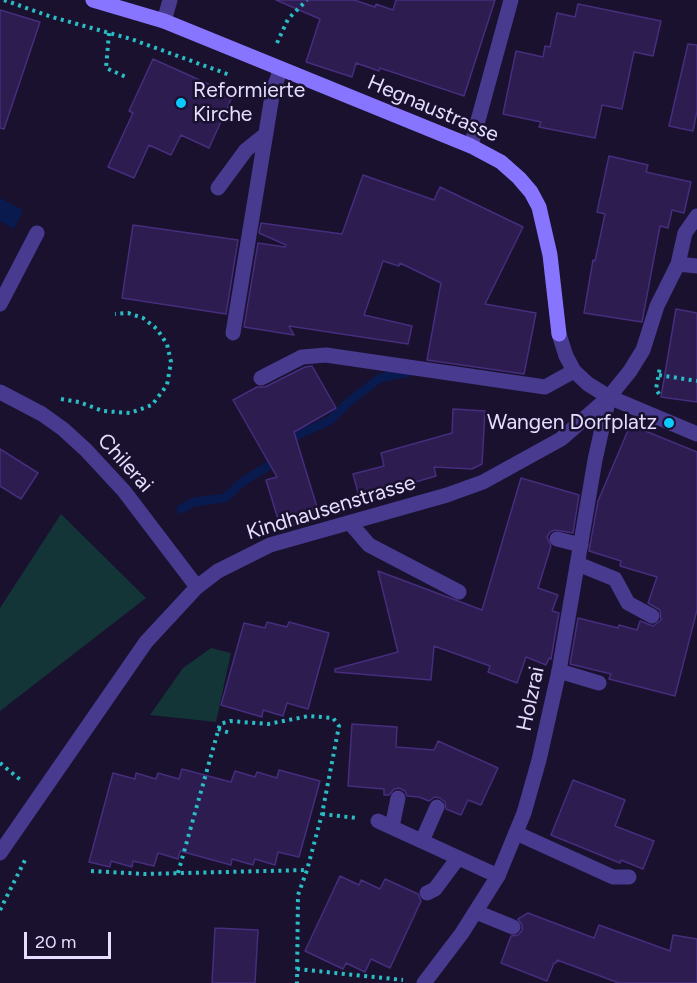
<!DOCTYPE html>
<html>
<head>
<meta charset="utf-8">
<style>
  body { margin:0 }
  #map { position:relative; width:697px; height:983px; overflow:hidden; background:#19112e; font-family:Figtree,sans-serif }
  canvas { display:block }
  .scale { position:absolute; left:24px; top:932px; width:87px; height:27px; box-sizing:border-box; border:3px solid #e5deff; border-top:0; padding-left:8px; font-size:18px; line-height:21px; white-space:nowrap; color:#e5deff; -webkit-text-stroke:4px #19112e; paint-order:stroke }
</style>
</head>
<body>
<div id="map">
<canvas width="697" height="983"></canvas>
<div class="scale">20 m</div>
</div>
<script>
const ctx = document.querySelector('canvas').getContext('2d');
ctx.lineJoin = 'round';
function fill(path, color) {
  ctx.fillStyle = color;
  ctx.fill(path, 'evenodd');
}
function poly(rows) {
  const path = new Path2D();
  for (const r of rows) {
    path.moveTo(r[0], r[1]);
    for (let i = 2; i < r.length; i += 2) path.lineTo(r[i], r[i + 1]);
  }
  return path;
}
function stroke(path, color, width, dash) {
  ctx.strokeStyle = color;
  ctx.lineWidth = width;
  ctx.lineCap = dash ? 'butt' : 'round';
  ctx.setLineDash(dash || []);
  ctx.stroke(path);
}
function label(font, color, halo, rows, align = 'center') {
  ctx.font = font + ' Figtree,sans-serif';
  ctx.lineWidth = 5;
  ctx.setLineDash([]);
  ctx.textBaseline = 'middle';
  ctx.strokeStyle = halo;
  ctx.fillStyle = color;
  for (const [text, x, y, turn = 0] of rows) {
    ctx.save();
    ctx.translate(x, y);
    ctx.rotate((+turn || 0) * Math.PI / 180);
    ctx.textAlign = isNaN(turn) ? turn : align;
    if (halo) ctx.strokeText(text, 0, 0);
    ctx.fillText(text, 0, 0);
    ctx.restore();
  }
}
const green = poly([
  [61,514,146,598,0,711,0,608],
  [211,648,231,653,216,722,150,715,183,668]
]);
const water = poly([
  [0,198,23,210,14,229,0,221]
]);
const stream = poly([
  [289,445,297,435,329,421,351,400,380,378,409,372],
  [181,509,194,502,225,498,242,482,280,459]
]);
const building = poly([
  [276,0,354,0,375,7,376,4,393,10,396,0,495,0,464,96,380,68,379,71,356,63,352,77,306,62,320,19,276,0],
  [578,4,661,21,653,56,634,52,622,109,602,105,595,138,539,127,541,122,503,114,516,51,543,57,545,46,550,47,557,13,575,17,578,4],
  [0,10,40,22,4,129,0,128,0,10],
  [688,44,697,45,697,111,693,131,669,126,688,44],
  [153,59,233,95,209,148,181,135,171,155,149,145,134,178,108,167,133,113,129,111,153,59],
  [609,156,648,165,646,172,691,182,684,213,672,210,668,228,660,226,642,322,584,313,593,260,595,261,605,214,597,212,609,156],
  [363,175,434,200,440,187,523,227,485,304,536,313,524,374,427,360,441,283,400,263,399,266,383,261,364,315,412,326,408,344,289,326,294,335,244,327,258,243,285,247,286,245,259,233,261,223,342,234,363,175],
  [133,225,238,240,226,314,122,298,133,225],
  [676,309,697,313,697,402,661,397,676,309],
  [312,366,336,408,294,432,320,517,281,529,266,480,277,477,233,400,257,387,265,387,305,367,312,366],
  [453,409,485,411,482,464,472,469,434,467,436,476,391,489,390,487,359,496,353,474,384,466,381,453,452,433,453,409],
  [629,428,638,428,697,452,697,610,675,696,609,679,611,674,570,664,578,618,618,628,619,625,637,630,640,621,653,626,661,620,660,610,648,603,657,577,620,566,621,561,589,551,598,501,629,428],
  [0,449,38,473,21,499,0,486,0,449],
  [521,478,579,495,573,533,555,530,550,532,547,537,551,546,538,588,558,595,552,611,559,613,551,659,549,658,546,665,526,657,517,683,488,672,490,666,434,646,431,680,335,672,335,669,398,652,378,571,482,610,521,478],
  [267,622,287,627,289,622,329,633,308,709,287,703,283,716,263,710,262,717,221,705,244,623,265,628,267,622],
  [352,724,397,727,396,747,434,750,438,741,498,768,481,805,468,800,461,815,446,809,445,802,440,798,435,797,429,801,419,797,407,796,405,791,399,788,394,789,389,795,384,795,384,789,348,786,352,724],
  [182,769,231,782,235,771,255,777,257,772,277,778,279,770,320,781,299,857,278,852,275,865,255,859,253,865,232,859,231,865,180,851,178,859,158,853,154,866,133,861,132,867,111,861,110,867,89,862,113,773,135,779,136,773,156,779,158,773,179,779,182,769],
  [573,780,625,800,615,826,654,841,643,869,621,860,620,863,551,835,573,780],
  [340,876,359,885,361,880,380,889,385,879,418,894,421,901,390,968,371,959,365,972,346,963,343,969,305,951,340,876],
  [528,913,594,938,599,925,670,951,673,935,697,939,697,983,619,983,557,960,556,963,554,963,547,981,501,963,511,936,518,935,522,930,522,925,518,919,528,913],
  [215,928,258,930,255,983,212,983,215,928]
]);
const path = poly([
  [4,0,52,17,131,39,230,75],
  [109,33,106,68,126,77],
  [277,43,288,19,307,0],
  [659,375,697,381],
  [659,394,656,389,660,367],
  [61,399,79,402,103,411,130,413,152,405,167,385,171,362,167,344,157,329,143,318,128,313,115,314],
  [218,729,230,733],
  [0,763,23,782],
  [322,814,356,818],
  [91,871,144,874,307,870],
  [178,873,220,724,230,721,268,724,309,716,333,718,339,726,322,814,307,870,298,895,297,983],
  [0,910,26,858],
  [297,969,403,980]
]);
const lane = poly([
  [471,146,511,0],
  [218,188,246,150,266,134],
  [0,304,37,233],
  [233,333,273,90,281,69],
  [261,378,302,357,326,355,545,387,574,371],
  [350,523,369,545,459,592],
  [557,539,581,545],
  [578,564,615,579,628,603,652,616],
  [559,671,599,683],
  [378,821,498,876],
  [392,827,398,798],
  [516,833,613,877,629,877],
  [422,841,437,807],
  [427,893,435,889,458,858],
  [476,912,513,927]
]);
const street = poly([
  [164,21,170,0],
  [678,264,697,266],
  [559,334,566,356,574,371,588,384,609,397,697,434],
  [0,392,42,414,63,429,86,450,124,491,197,587],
  [0,853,146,642,197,587,218,571,270,545,447,495,483,482,561,439,609,397,630,371,643,350,657,306,678,264,685,233,697,216],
  [424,983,462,933,498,876,524,813,539,760,559,671,595,460,609,397]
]);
const secondary = poly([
  [93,0,164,21,471,146,501,162,519,178,531,192,539,207,550,255,559,334]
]);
const markers = [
  [181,103,6,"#0acaff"],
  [669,423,6,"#0acaff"]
];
const poiNames = [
  ["Reformierte",193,91],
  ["Kirche",193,115],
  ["Wangen Dorfplatz",657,423,"right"]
];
const streetNames = [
  ["Hegnaustrasse",433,109,23],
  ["Chilerai",125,463,48],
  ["Kindhausenstrasse",331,508,-17],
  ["Holzrai",531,699,-78]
];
fill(green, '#133538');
fill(water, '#091a4f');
stroke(stream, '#091a4f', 9);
fill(building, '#2c1c50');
stroke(building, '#462d7d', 1.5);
stroke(path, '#2bbdc5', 4, [3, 4.5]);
stroke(lane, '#473a8f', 15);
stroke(street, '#473a8f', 15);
stroke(secondary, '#8875ff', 15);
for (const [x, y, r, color] of markers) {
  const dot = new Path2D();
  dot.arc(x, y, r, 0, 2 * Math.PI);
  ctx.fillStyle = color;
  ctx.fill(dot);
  stroke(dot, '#19112e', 2);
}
label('21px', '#e5deff', '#19112e', poiNames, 'left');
label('21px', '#e5deff', '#19112e', streetNames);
</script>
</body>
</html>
